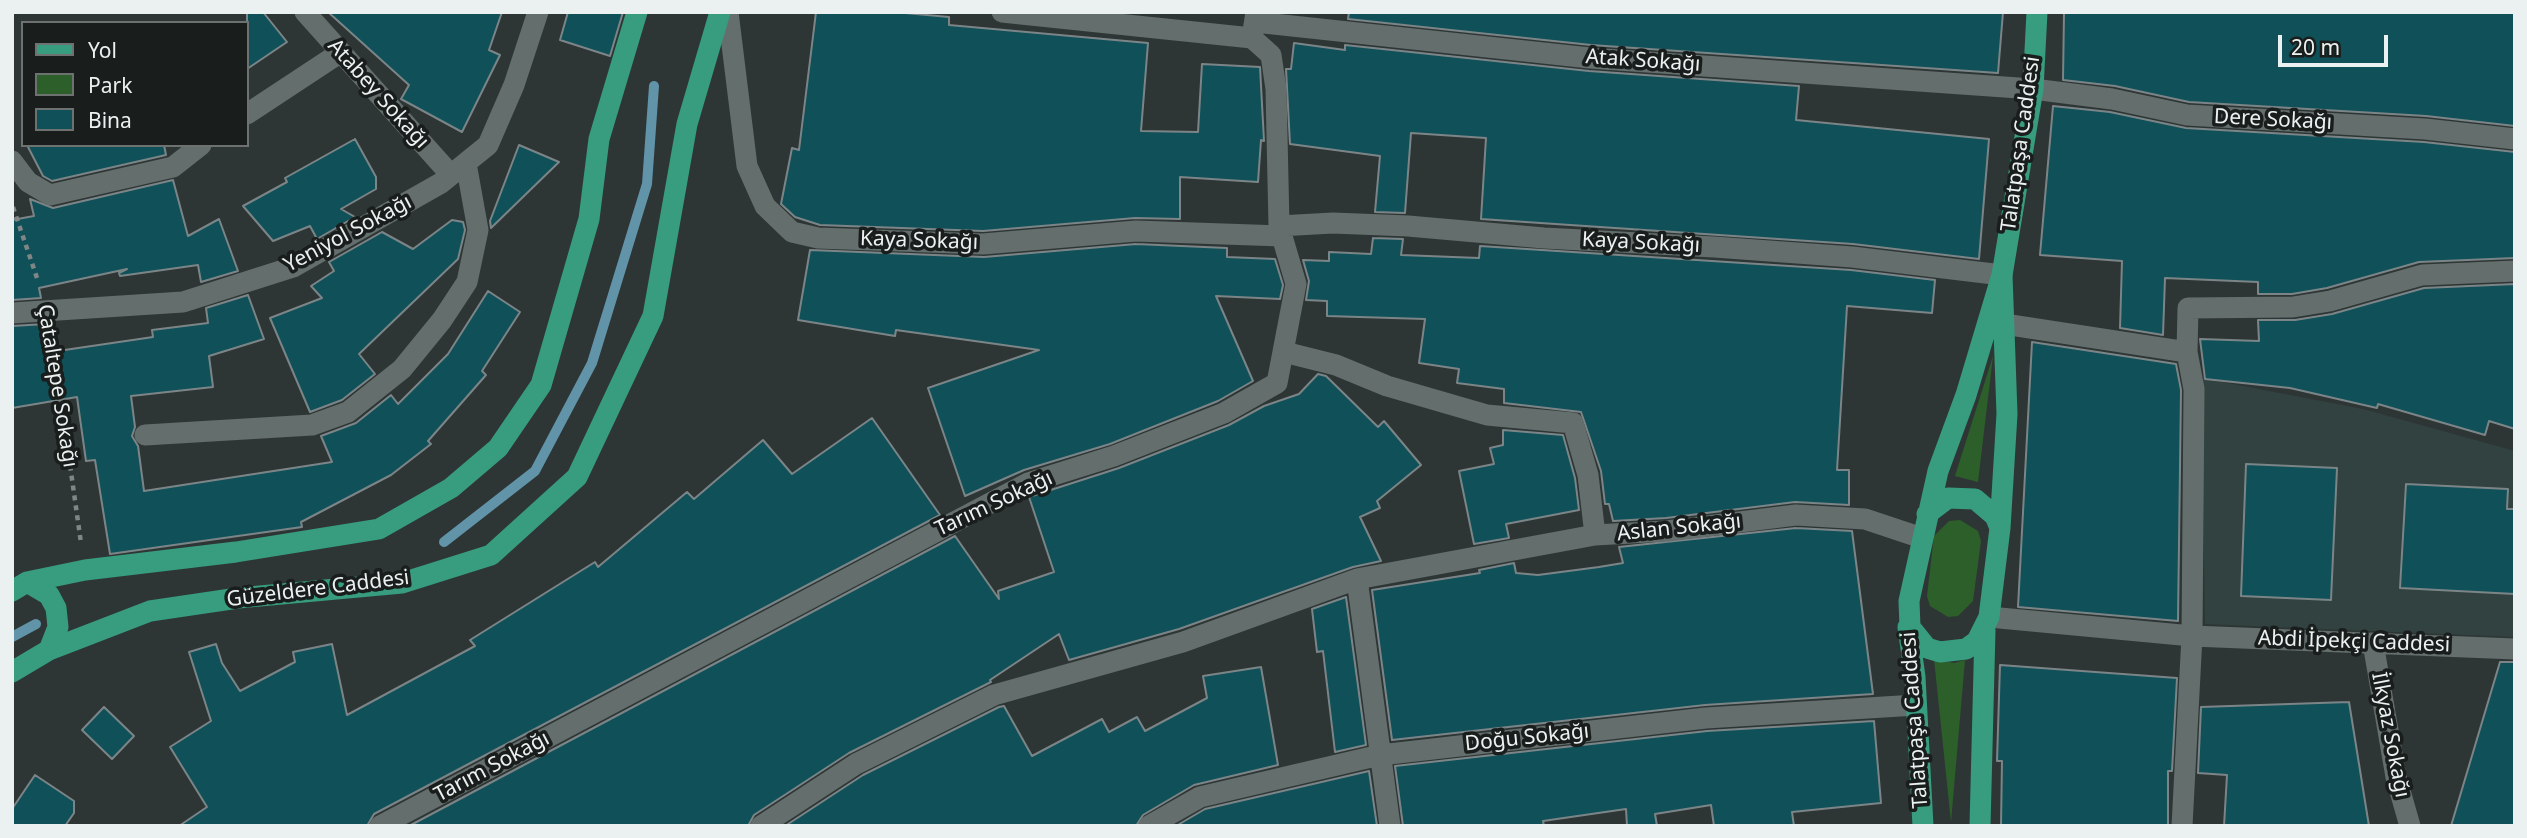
<!DOCTYPE html>
<html>
<head>
<meta charset="utf-8">
<style>
  body { margin:0 }
  #map { position:relative; width:2527px; height:838px; overflow:hidden; background:#2e3635; font-family:"Noto Sans",sans-serif }
  canvas { display:block }
  .frame { position:absolute; inset:0; border:14px solid #ebf1f0; pointer-events:none }
  .legend { position:absolute; left:21px; top:21px; width:228px; height:126px; box-sizing:border-box; background:#191d1c; border:2px solid #6d7271; margin:0; padding:9px 12px; list-style:none; font-size:21px; color:#ebf1f0 }
  .legend li { display:flex; align-items:center; gap:14px; height:35px }
  .legend b { width:35px; border:2px solid #6d7271 }
  .scale { position:absolute; left:2278px; top:35px; width:110px; height:32px; box-sizing:border-box; border:4px solid #ebf1f0; border-top:0; padding-left:9px; font-size:21px; line-height:24px; white-space:nowrap; color:#ebf1f0; -webkit-text-stroke:5px #191d1c; paint-order:stroke }
</style>
</head>
<body>
<div id="map">
<canvas width="2527" height="838"></canvas>
<div class="frame"></div>
<ul class="legend">
<li><b style="height:9px;background:#379d7e"></b>Yol</li>
<li><b style="height:19px;background:#2d5f2b"></b>Park</li>
<li><b style="height:19px;background:#105059"></b>Bina</li>
</ul>
<div class="scale">20 m</div>
</div>
<script>
const ctx = document.querySelector('canvas').getContext('2d');
ctx.lineJoin = 'round';
function fill(path, color) {
  ctx.fillStyle = color;
  ctx.fill(path, 'evenodd');
}
function poly(rows) {
  const path = new Path2D();
  for (const r of rows) {
    path.moveTo(r[0], r[1]);
    for (let i = 2; i < r.length; i += 2) path.lineTo(r[i], r[i + 1]);
  }
  return path;
}
function stroke(path, color, width, dash) {
  ctx.strokeStyle = color;
  ctx.lineWidth = width;
  ctx.lineCap = dash ? 'butt' : 'round';
  ctx.setLineDash(dash || []);
  ctx.stroke(path);
}
function label(font, color, halo, rows, align = 'center') {
  ctx.font = font + ' "Noto Sans",sans-serif';
  ctx.lineWidth = 7;
  ctx.setLineDash([]);
  ctx.textBaseline = 'middle';
  ctx.strokeStyle = halo;
  ctx.fillStyle = color;
  for (const [text, x, y, turn = 0] of rows) {
    ctx.save();
    ctx.translate(x, y);
    ctx.rotate((+turn || 0) * Math.PI / 180);
    ctx.textAlign = isNaN(turn) ? turn : align;
    if (halo) ctx.strokeText(text, 0, 0);
    ctx.fillText(text, 0, 0);
    ctx.restore();
  }
}
const built = poly([
  [2201,378,2363,409,2515,451,2515,637,2205,624]
]);
const green = poly([
  [1993,356,1978,482,1955,476],
  [1960,520,1978,531,1981,541,1973,601,1958,616,1948,617,1930,606,1927,596,1934,536,1949,521],
  [1934,659,1954,663,1965,660,1951,822]
]);
const stream = poly([
  [444,542,535,471,592,363,647,184,654,86],
  [12,637,36,624]
]);
const building = poly([
  [247,12,263,12,287,42,247,69,247,12],
  [328,12,502,12,489,50,500,55,462,132,401,99,409,85,328,12],
  [568,12,623,12,610,56,560,40,568,12],
  [816,12,894,12,949,17,949,25,1148,43,1141,131,1198,132,1202,64,1260,67,1264,141,1261,140,1258,182,1180,177,1180,219,1135,218,983,231,820,225,795,217,781,204,792,148,799,150,816,12],
  [1349,12,2003,12,1998,73,1591,45,1348,19,1349,12],
  [2515,12,2515,126,2426,116,2189,102,2115,86,2063,80,2064,13,2515,12],
  [1294,43,1345,50,1345,45,1589,71,1799,86,1796,120,1989,139,1979,259,1853,244,1481,219,1486,138,1411,133,1405,213,1375,212,1380,156,1290,144,1286,69,1291,69,1294,43],
  [2053,106,2110,112,2186,128,2424,142,2515,152,2515,258,2419,262,2327,288,2292,294,2258,294,2258,282,2165,278,2163,335,2120,328,2122,261,2040,255,2053,106],
  [355,139,376,177,376,189,341,209,355,217,317,239,310,226,273,241,243,206,287,182,285,178,355,139],
  [27,145,164,145,166,155,52,181,43,176,27,145],
  [519,145,559,162,491,228,490,221,519,145],
  [173,180,188,236,219,219,238,271,201,282,198,265,120,276,119,273,127,269,39,288,41,298,12,300,12,220,34,216,30,199,53,208,173,180],
  [452,220,463,222,465,230,458,259,359,354,375,374,342,400,310,412,270,318,322,298,311,286,334,271,329,262,382,232,413,249,452,220],
  [1373,238,1403,239,1401,255,1479,258,1480,246,1851,270,1935,280,1932,313,1847,306,1837,470,1849,470,1849,505,1795,502,1666,518,1613,521,1609,504,1605,504,1601,471,1581,412,1504,403,1504,389,1457,383,1459,369,1419,363,1425,319,1327,316,1327,301,1306,300,1309,281,1303,260,1329,261,1329,252,1371,254,1373,238],
  [1136,244,1227,248,1227,257,1275,259,1283,285,1280,299,1216,296,1253,381,1218,401,1110,444,1024,470,965,496,928,388,1039,350,896,330,895,336,798,320,810,250,984,257,1136,244],
  [2515,284,2515,429,2489,421,2485,435,2378,404,2377,408,2290,388,2205,379,2200,339,2259,341,2258,320,2295,320,2332,314,2424,288,2515,284],
  [488,291,520,312,482,371,486,375,428,441,431,444,391,475,301,522,302,527,110,554,95,460,86,461,77,397,12,408,12,326,46,324,51,352,153,337,152,330,208,323,206,308,248,295,264,339,209,356,213,387,131,396,135,427,132,436,138,446,144,491,332,462,321,436,356,423,391,395,398,404,448,354,488,291],
  [2032,342,2176,364,2181,390,2178,621,2018,607,2032,342],
  [1318,374,1326,376,1378,427,1384,421,1421,465,1377,501,1380,508,1360,517,1381,561,1353,567,1179,629,1069,660,1059,634,990,680,991,682,849,753,754,815,748,826,409,826,955,536,999,599,998,591,1054,572,1029,497,1119,468,1229,425,1264,406,1299,394,1318,374],
  [872,418,940,515,374,814,367,826,179,826,207,807,170,747,211,721,189,652,216,644,222,663,240,691,295,662,293,652,332,644,347,715,475,646,470,640,595,562,598,567,687,492,694,499,763,440,792,474,872,418],
  [1503,430,1563,435,1575,478,1579,510,1506,524,1509,538,1474,544,1459,471,1494,464,1490,448,1503,445,1503,430],
  [2246,464,2337,468,2331,600,2241,596,2246,464],
  [2406,484,2508,489,2507,509,2515,509,2515,594,2400,588,2406,484],
  [1796,528,1852,531,1873,694,1705,705,1392,740,1372,590,1480,573,1479,570,1514,563,1516,573,1538,575,1599,567,1623,563,1619,547,1796,528],
  [1346,597,1366,745,1335,752,1323,651,1317,652,1312,609,1346,597],
  [2500,662,2515,662,2515,826,2451,826,2500,662],
  [2000,665,2177,678,2172,771,2168,771,2168,826,2001,826,2002,761,1997,761,2000,665],
  [1261,667,1278,765,1194,785,1143,815,1136,826,785,826,863,775,999,707,1004,706,1032,756,1102,719,1109,732,1137,717,1145,731,1207,698,1203,676,1261,667],
  [2349,702,2369,826,2224,826,2227,775,2198,773,2201,707,2349,702],
  [104,707,134,736,112,759,82,730,104,707],
  [1874,721,1881,803,1792,812,1794,826,1714,826,1711,805,1655,814,1657,826,1627,826,1626,809,1543,821,1544,826,1403,826,1395,766,1707,731,1874,721],
  [1369,771,1377,826,1176,826,1205,809,1369,771],
  [35,775,74,801,74,813,65,826,12,826,12,809,35,775]
]);
const path = poly([
  [13,207,38,281],
  [52,337,81,543]
]);
const minor = poly([
  [305,12,451,175],
  [728,12,747,166,765,206,792,232,818,238,983,244,1136,231,1282,236],
  [1002,12,1252,38],
  [1255,22,1590,58,2033,89,2112,99,2187,115,2425,129,2515,139],
  [247,114,341,52],
  [12,161,28,182,50,195,173,167,201,145],
  [1279,226,1333,223,1408,226,1544,238,1714,247,1852,257,2002,275],
  [12,313,183,302,293,267,441,183,488,145,514,85,538,12],
  [2004,324,2187,352,2194,389,2192,636,2515,649],
  [1284,352,1336,365,1387,386,1487,415,1573,423,1588,475,1595,535,1667,531,1796,515,1865,519,1922,538],
  [2187,352,2188,308,2293,307,2330,301,2422,275,2515,271],
  [145,435,312,425,348,412,402,369,442,320,467,282,478,230,466,163],
  [1989,617,2192,636,2182,826],
  [2373,643,2396,777,2410,826],
  [380,826,1028,483,1114,456,1224,413,1277,383,1296,284,1279,226,1276,89,1271,55,1252,38,1256,12],
  [761,826,856,764,994,695,1183,642,1357,579],
  [1149,826,1200,797,1380,755,1706,718,1916,705],
  [1390,826,1357,579,1595,535]
]);
const major = poly([
  [2002,275,2007,414,2000,528,1989,617,1977,641,1966,649,1940,652,1927,648,1910,627,1909,601,1938,471,1966,395,2002,275,2033,89,2037,12],
  [1927,514,1948,498,1975,499,1995,516,2000,528],
  [27,582,49,595,56,608,58,627,49,650],
  [12,591,27,582,85,570,236,552,379,529,451,488,498,448,541,385,589,219,599,139,637,12],
  [1908,627,1915,677,1923,826],
  [12,672,49,650,150,611,238,598,402,583,491,555,577,477,653,316,687,124,720,12],
  [1980,826,1985,630]
]);
const streetNames = [
  ["Atak Sokağı",1643,61,4],
  ["Atabey Sokağı",378,94,48],
  ["Dere Sokağı",2273,120,3],
  ["Talatpaşa Caddesi",2021,144,-82],
  ["Yeniyol Sokağı",348,234,-28],
  ["Kaya Sokağı",919,241,2],
  ["Kaya Sokağı",1641,243,3],
  ["Çataltepe Sokağı",57,386,81],
  ["Tarım Sokağı",994,504,-25],
  ["Aslan Sokağı",1679,528,-6],
  ["Güzeldere Caddesi",318,589,-7],
  ["Abdi İpekçi Caddesi",2354,642,2],
  ["Talatpaşa Caddesi",1915,720,-94],
  ["İlkyaz Sokağı",2390,735,79],
  ["Doğu Sokağı",1527,738,-6],
  ["Tarım Sokağı",492,767,-28]
];
fill(built, '#314240');
fill(green, '#2d5f2b');
stroke(stream, '#6294a9', 10);
fill(building, '#105059');
stroke(building, '#7b8587', 2);
stroke(path, '#7f8685', 4.5, [5, 5]);
stroke(minor, '#646e6c', 21);
stroke(major, '#379d7e', 21);
label('21px', '#ebf1f0', '#191d1c', streetNames);
</script>
</body>
</html>
